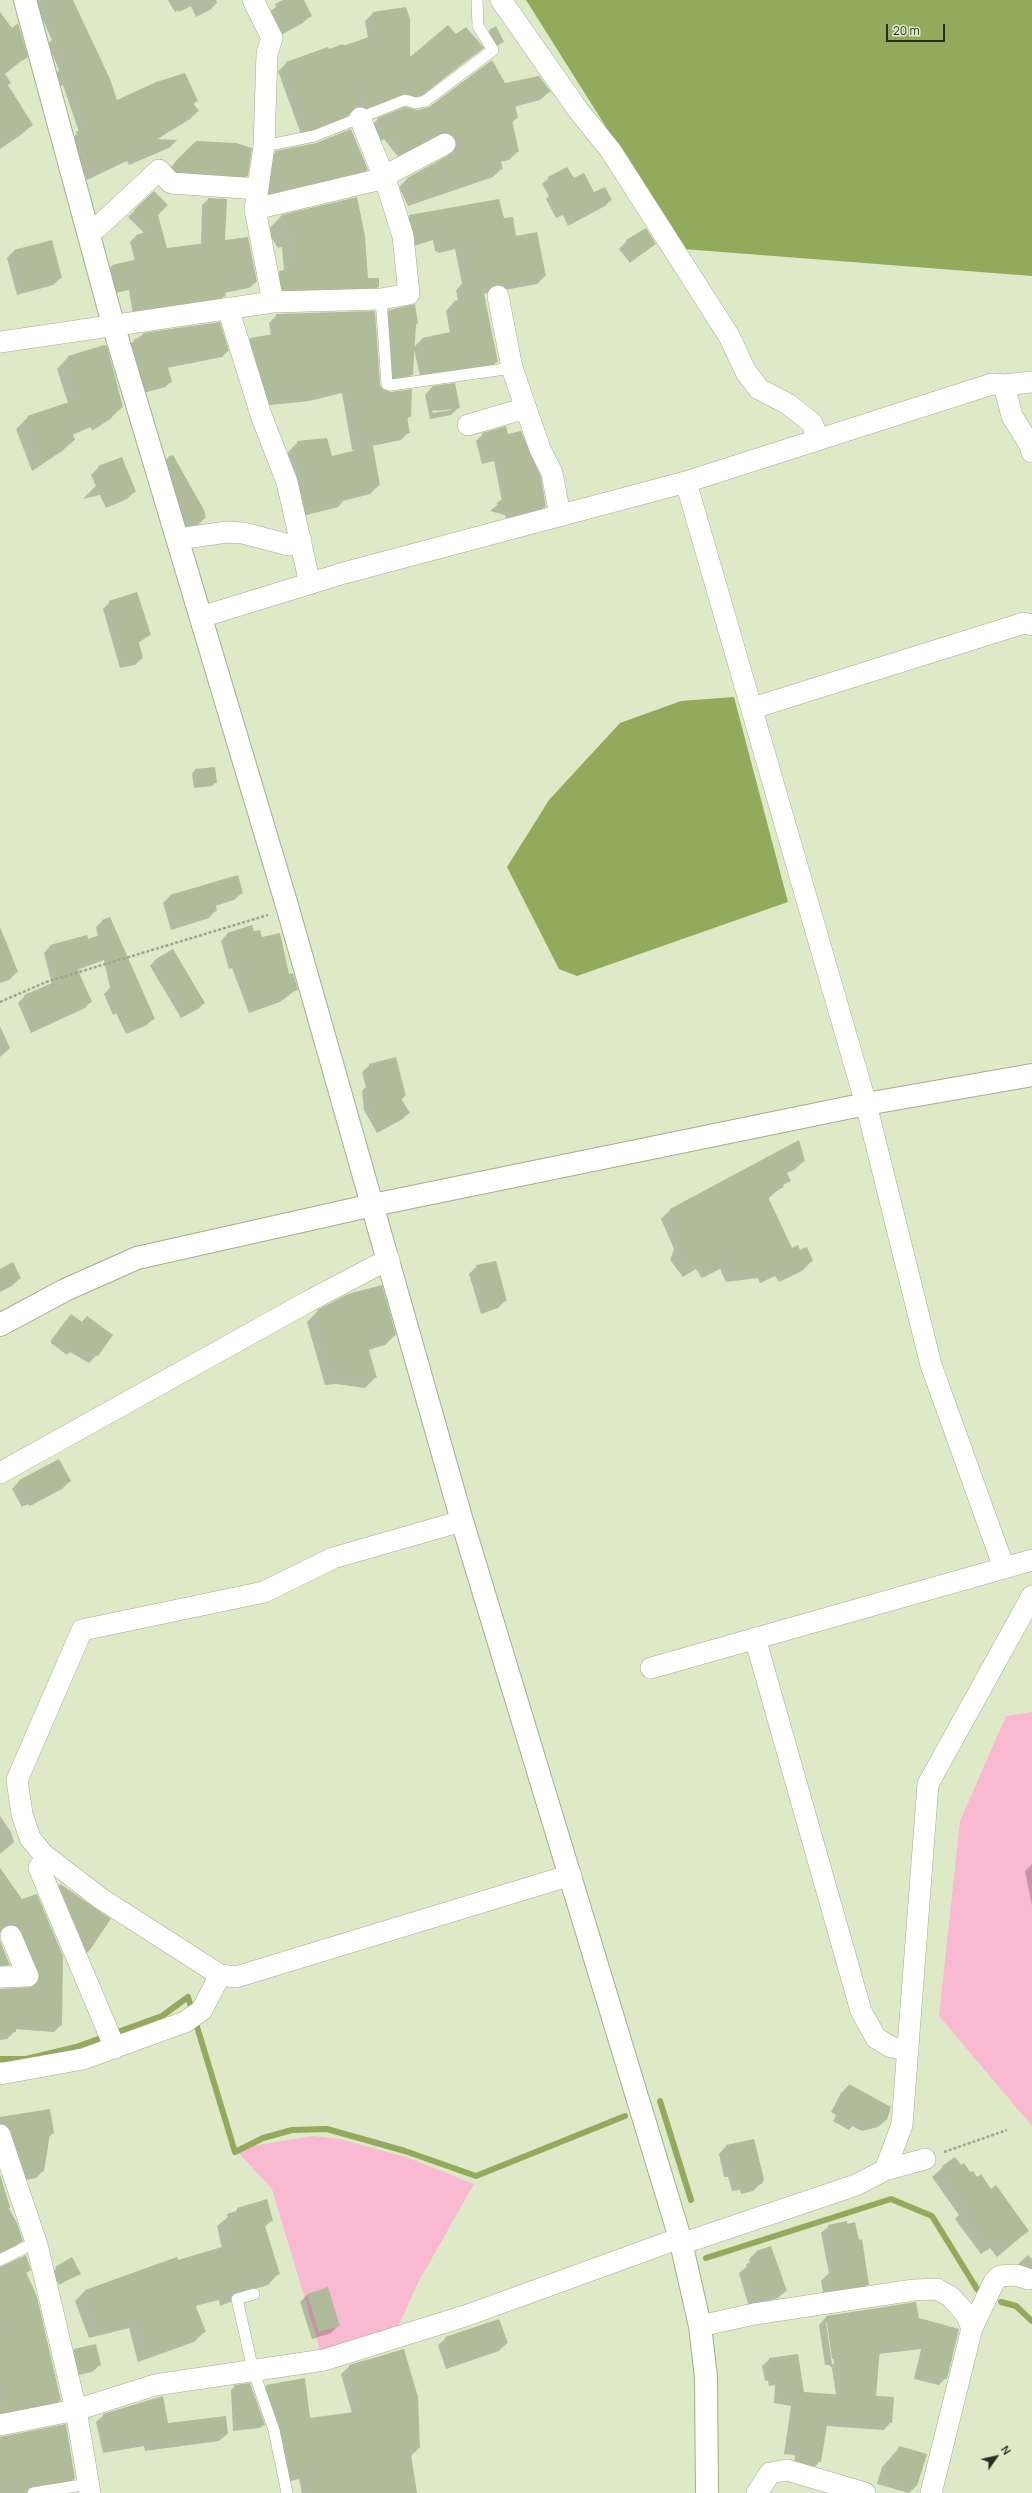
<!DOCTYPE html>
<html>
<head>
<meta charset="utf-8">
<style>
  body { margin:0 }
  #map { position:relative; width:1032px; height:2493px; overflow:hidden; background:#deeac7; font-family:Manrope,sans-serif }
  canvas { display:block }
  .north { position:absolute; left:976px; top:2437px; width:40px; height:40px; -webkit-text-stroke:3px #deeac7; paint-order:stroke; rotate:56deg; font-size:11px; font-weight:700; line-height:16px; text-align:center; color:#2a2e21 }
  .north::after { content:''; display:block; margin:auto; width:14px; height:18px; background:#2a2e21; clip-path:polygon(50% 0,100% 100%,50% 72%,0 100%) }
  .scale { position:absolute; left:886px; top:24px; width:59px; height:18px; box-sizing:border-box; border:2px solid #2a2e21; border-top:0; padding-left:5px; font-size:12px; line-height:14px; white-space:nowrap; color:#2a2e21; -webkit-text-stroke:3px #deeac7; paint-order:stroke }
</style>
</head>
<body>
<div id="map">
<canvas width="1032" height="2493"></canvas>
<div class="north">N</div>
<div class="scale">20 m</div>
</div>
<script>
const ctx = document.querySelector('canvas').getContext('2d');
ctx.lineJoin = 'round';
function fill(path, color) {
  ctx.fillStyle = color;
  ctx.fill(path, 'evenodd');
}
function poly(rows) {
  const path = new Path2D();
  for (const r of rows) {
    path.moveTo(r[0], r[1]);
    for (let i = 2; i < r.length; i += 2) path.lineTo(r[i], r[i + 1]);
  }
  return path;
}
function stroke(path, color, width, dash) {
  ctx.strokeStyle = color;
  ctx.lineWidth = width;
  ctx.lineCap = dash ? 'butt' : 'round';
  ctx.setLineDash(dash || []);
  ctx.stroke(path);
}
const green = poly([
  [1032,1712,1032,2126,939,2016,960,1821,1006,1716],
  [313,2136,339,2139,406,2157,474,2184,419,2281,396,2331,321,2353,272,2189,239,2153,252,2146]
]);
const water = poly([
  [526,0,1032,0,1032,276,683,249],
  [734,697,788,902,577,976,559,969,507,867,549,800,620,723,681,701]
]);
const shadow = poly([
  [34,0,71,0,116,101,196,101,193,105,198,111,190,119,156,140,176,141,169,148,129,165,127,161,87,180,69,141,79,132,63,85,60,86,55,75,59,70,48,44,52,40],
  [168,0,216,0,217,3,210,10,196,17,191,6,179,12,178,10,175,12],
  [285,0,303,0,311,15,303,23,279,36,268,13],
  [0,13,26,57,5,74,11,83,7,86,32,125,21,135,0,149],
  [373,13,409,59,455,35,482,48,413,103,362,114,358,106,339,123,302,137,278,71,287,63,368,38,365,21],
  [496,27,502,42,494,48,486,34],
  [504,84,549,92,540,100,514,107,517,117,512,123,518,151,509,160,500,162,502,168,493,177,408,206,399,187,408,178,446,158,448,155,447,148,399,158,384,139,377,144,369,128,378,119,417,111],
  [197,142,247,176,240,182,170,177,168,170],
  [276,152,367,170,359,178,262,201,268,160],
  [549,178,573,179,594,194,611,200,605,206,568,226,563,215,556,218,546,199,549,196,542,184],
  [154,192,157,215,166,249,201,245,202,205,209,199,224,241,256,282,249,288,224,293,224,296,218,303,133,315,129,290,111,294,106,272,112,266,135,261,130,242,136,236,144,233,128,217],
  [356,198,367,279,378,287,363,301,268,304,265,287,280,272,284,271,282,247,278,248,267,231,281,216],
  [410,216,503,219,545,276,537,284,483,294,497,361,489,370,421,381,414,349,412,374,404,382,386,385,382,318,389,311,417,323,415,326,413,348,422,339,450,333,446,311,454,302,458,301,456,290,462,284,455,249,439,253,435,251,433,240,407,248,401,225],
  [627,241,655,244,630,263,619,249],
  [15,250,61,278,53,285,17,295,7,258],
  [277,315,379,385,410,416,407,420,409,432,401,440,372,446,379,485,370,494,343,501,338,507,299,517,295,470,289,471,286,456,289,451,298,442,331,458,358,451,352,450,342,393,309,401,261,406,243,347,250,339,271,336,269,323],
  [143,334,228,351,222,357,167,368,171,382,165,387,140,394,129,345],
  [106,347,122,407,110,419,92,431,91,427,72,435,74,440,62,451,32,471,16,429,28,417,68,403,57,369,68,357],
  [432,387,458,408,451,415,430,419,425,395],
  [451,408,451,410,433,413,432,411],
  [483,434,508,436,545,506,538,513,507,522,505,515,490,511,502,501,494,461,482,464,476,441],
  [168,458,205,518,198,525,179,530,161,465],
  [99,467,135,491,127,499,106,508,100,495,83,499,96,486,91,475],
  [110,602,150,635,138,643,142,658,135,665,120,668,103,609],
  [195,770,216,782,212,786,194,788,192,774],
  [242,893,234,900,215,906,216,910,209,918,171,930,163,903,170,896],
  [103,920,154,1018,147,1025,126,1034,116,1013,113,1015,104,994,110,988,104,960,77,970,91,1001,85,1008,31,1033,18,1003,25,996,52,984,44,953,50,946,87,936,88,940,98,936,96,927],
  [253,933,262,938,296,990,280,1002,249,1013,232,968,229,969,221,941,227,934],
  [6,941,17,972,9,980,0,983,0,943],
  [156,959,204,1003,198,1009,181,1018,150,966],
  [0,1026,10,1048,0,1057],
  [370,1065,405,1096,401,1100,409,1113,401,1120,377,1133,364,1110,362,1091,366,1087,362,1072],
  [798,1141,804,1161,794,1170,786,1173,789,1180,768,1199,791,1249,812,1261,802,1271,779,1282,775,1276,760,1283,758,1278,726,1282,720,1269,702,1278,696,1269,683,1277,670,1260,674,1249,661,1219,671,1209],
  [477,1266,506,1300,498,1308,481,1314,469,1274],
  [0,1270,20,1278,12,1286,0,1292],
  [318,1311,395,1335,385,1345,368,1350,375,1378,365,1388,336,1384,325,1385,307,1322],
  [71,1315,97,1355,89,1363,70,1352,67,1355,51,1343,51,1340],
  [58,1460,70,1481,62,1489,30,1506,28,1504,22,1507,12,1489,19,1481],
  [0,1816,11,1832,14,1842,0,1854],
  [1032,1864,1032,1906,1025,1871],
  [0,1868,22,1900,61,2025,54,2032,14,2029,15,2031,7,2039,0,2040,0,1990,31,1988,32,1979,5,1931,0,1933],
  [59,1885,109,1919,92,1947,85,1955,52,1891],
  [0,1943,9,1964,0,1972],
  [849,2085,886,2120,878,2127,862,2131,852,2126,849,2130,833,2121,836,2115,831,2112,841,2093],
  [0,2120,53,2133,49,2137,44,2170,36,2178,19,2181,0,2134],
  [726,2146,761,2183,753,2191,741,2194,740,2190,732,2191,728,2177,724,2177,719,2154],
  [960,2166,991,2190,1028,2231,997,2257,990,2248,981,2254,955,2219,959,2215,932,2177,943,2167],
  [0,2174,10,2207,8,2209,22,2240,13,2249,0,2256],
  [238,2209,272,2220,264,2228,279,2273,268,2285,244,2292,237,2299,220,2306,219,2300,195,2306,205,2331,194,2342,138,2362,129,2328,89,2338,75,2301,86,2290,222,2248,217,2226],
  [847,2225,858,2241,868,2284,860,2292,824,2297,821,2281,829,2273,821,2233,829,2226],
  [756,2252,786,2291,778,2298,749,2307,739,2273,750,2264,749,2259],
  [1028,2255,1032,2259,1032,2283,1017,2265],
  [72,2258,80,2273,59,2285,52,2272],
  [0,2267,30,2270,25,2274,60,2400,52,2409,0,2419],
  [308,2294,339,2325,331,2333,312,2339,300,2302],
  [826,2317,918,2318,946,2378,939,2385,914,2379,921,2349,879,2354,875,2397,891,2422,884,2430,826,2426,820,2461,813,2469,794,2466,795,2455,784,2454,791,2406,774,2403,775,2385,769,2386,768,2381,765,2381,762,2366,770,2359,803,2393,836,2395,832,2368,829,2365,825,2365,819,2325],
  [826,2322,828,2322,834,2364,832,2364],
  [446,2338,507,2343,499,2351,446,2369,438,2345],
  [74,2350,100,2365,92,2372,71,2377,67,2357],
  [350,2366,419,2448,411,2456,416,2493,302,2493,299,2479,283,2483,273,2436,258,2394,266,2386,304,2380,310,2419,352,2413,341,2374],
  [235,2386,264,2425,260,2428,233,2431,231,2390],
  [104,2415,167,2424,227,2434,219,2441,145,2451,144,2446,103,2453,96,2422],
  [0,2437,74,2479,66,2487,28,2493,0,2493],
  [900,2447,926,2455,916,2486,909,2493,877,2484,882,2467]
]);
const stream = poly([
  [0,2059,26,2059,76,2047,162,2016,188,1997,235,2152,263,2138,292,2130,327,2129,405,2151,476,2176,625,2116],
  [660,2101,691,2200],
  [706,2258,891,2199,932,2216,977,2289],
  [1001,2302,1016,2306,1032,2321]
]);
const building = poly([
  [45,0,73,0,110,79,117,100,156,82,185,73,198,101,193,103,199,111,154,139,178,140,137,158,135,154,95,172,76,132,88,127,71,78,68,79,62,66,67,63,55,35,60,33],
  [283,0,304,0,312,16,286,30,275,4],
  [406,7,410,19,410,57,448,25,456,34,466,27,484,48,422,94,402,93,371,106,352,73,359,106,351,110,349,115,310,130,286,62,328,47,329,49,343,44,344,46,377,34,373,12],
  [0,12,12,28,18,23,28,57,1,74,33,125,8,141,0,128],
  [496,26,504,42,498,45,489,30],
  [492,60,505,83,539,76,551,92,514,100,518,118,512,120,519,152,499,156,503,169,417,197,407,178,451,154,457,145,456,139,451,134,440,133,409,150,394,131,386,136,377,118,405,107,417,110,429,107],
  [351,129,368,170,269,193,275,151,316,143],
  [196,141,236,143,252,148,248,176,177,171,173,167,174,163],
  [567,167,574,178,584,173,594,192,605,187,612,200,575,220,569,210,563,213,552,192,555,190,548,177],
  [154,191,168,205,158,215,167,248,207,243,208,198,227,199,225,240,248,237,257,282,224,288,226,296,223,297,139,309,136,284,117,289,112,265,143,258,136,235,153,230,134,210],
  [357,197,365,236,368,278,379,278,379,287,283,290,279,271,300,267,296,233,293,234,281,215],
  [499,199,504,218,513,217,516,236,537,232,546,276,503,285,495,284,483,289,498,362,429,373,422,338,460,330,454,301,468,298,464,281,471,279,464,241,448,245,446,242,443,243,441,233,415,240,409,215],
  [646,228,656,244,637,257,626,240],
  [52,240,62,278,25,288,14,250],
  [415,304,418,324,416,324,413,375,394,378,389,310],
  [375,311,380,385,382,389,391,392,412,389,411,417,407,417,410,433,360,443,350,385,317,393,269,399,250,338,279,333,276,314],
  [220,322,229,351,167,364,172,382,145,389,137,360,139,361,134,339,143,337,143,333],
  [104,345,107,346,123,407,104,421,103,417,71,430,75,440,44,461,27,416,81,398,68,356],
  [455,383,460,408,437,411,432,386],
  [506,426,508,434,521,431,541,477,546,507,514,515,512,508,496,504,508,495,500,455,489,458,482,433],
  [327,438,332,456,373,446,380,485,368,488,369,490,347,493,348,498,308,508,304,461,298,463,295,446,298,445,297,441],
  [173,455,204,510,206,518,186,524,168,457],
  [122,457,136,492,114,501,108,488,89,493,103,478,98,466],
  [137,592,151,635,138,639,143,658,127,662,109,601],
  [215,767,217,783,197,785,195,769],
  [238,875,243,893,215,901,217,911,179,923,170,895],
  [110,917,155,1019,132,1029,123,1007,119,1009,110,987,117,983,110,954,76,966,92,1002,38,1027,24,995,59,980,50,945,87,935,88,939,105,933,102,920],
  [252,925,254,931,260,930,262,937,280,933,289,974,293,973,298,990,288,993,288,996,255,1007,239,962,236,963,227,933],
  [0,927,18,972,0,979],
  [173,949,205,1003,188,1012,156,959],
  [396,1057,406,1096,400,1097,410,1113,385,1126,372,1103,369,1082,374,1081,369,1064],
  [799,1140,805,1161,784,1167,791,1181,782,1185,784,1187,767,1195,792,1248,798,1245,800,1250,807,1247,813,1261,789,1273,785,1266,770,1274,768,1269,735,1272,730,1260,712,1269,706,1260,693,1268,679,1249,683,1238,670,1209],
  [496,1261,507,1301,488,1307,476,1265],
  [13,1262,21,1278,0,1289,0,1269],
  [382,1285,396,1335,367,1343,377,1378,347,1374,336,1375,317,1310,348,1294],
  [71,1314,82,1322,87,1316,113,1335,98,1356,78,1344,75,1348,58,1335,58,1331],
  [59,1459,71,1481,38,1500,36,1497,29,1500,19,1480],
  [0,1868,22,1899,37,1894,63,1956,62,2026,15,2021,16,2032,0,2034,0,1989,34,1987,40,1977,18,1927,7,1925,0,1932],
  [59,1883,111,1919,88,1952],
  [0,1941,10,1965,0,1965],
  [849,2084,891,2107,887,2120,870,2124,860,2119,857,2123,840,2113,843,2107,838,2104],
  [50,2109,54,2133,50,2134,44,2171,26,2174,11,2131,8,2126,0,2123,0,2117],
  [754,2139,764,2179,762,2184,748,2187,747,2183,739,2184,736,2170,732,2170,726,2145],
  [955,2157,961,2165,964,2163,970,2172,973,2171,977,2177,981,2174,991,2189,996,2185,1029,2231,1008,2246,1002,2237,992,2244,965,2207,969,2205,942,2166],
  [0,2192,17,2223,23,2241,0,2252],
  [267,2199,273,2221,264,2223,280,2274,249,2284,250,2288,231,2295,230,2290,193,2299,206,2332,149,2351,140,2318,100,2328,85,2290,177,2257,178,2260,235,2243,227,2214,237,2211,237,2208],
  [847,2221,847,2224,855,2222,859,2240,862,2239,869,2285,832,2290,829,2272,837,2271,828,2225],
  [771,2246,787,2291,757,2300,746,2264,758,2260,756,2251],
  [26,2255,31,2270,26,2272,37,2297,61,2401,0,2413,0,2407,10,2405,0,2381,0,2336,6,2333,0,2321,0,2267],
  [72,2257,81,2274,63,2282,55,2267],
  [328,2287,340,2326,319,2332,307,2294],
  [916,2302,919,2318,959,2329,947,2379,921,2371,927,2342,880,2348,876,2396,894,2397,892,2423,828,2419,821,2462,801,2459,802,2448,791,2447,798,2399,781,2396,782,2378,776,2379,775,2374,772,2375,769,2358,798,2354,804,2392,844,2395,839,2361,837,2358,832,2359,826,2316],
  [499,2319,508,2343,454,2362,445,2337],
  [96,2344,101,2365,79,2370,74,2349],
  [404,2349,418,2397,420,2448,410,2449,417,2493,312,2493,307,2471,291,2476,281,2428,266,2385,305,2378,310,2418,361,2411,349,2365],
  [250,2383,265,2425,237,2428,234,2385],
  [163,2396,168,2423,226,2416,228,2434,152,2444,151,2439,110,2446,103,2414],
  [66,2424,75,2479,32,2486,27,2490,0,2493,0,2437],
  [899,2446,927,2454,917,2486,884,2477,890,2459,895,2459]
]);
const path = poly([
  [0,1002,46,982,268,915],
  [944,2152,1007,2130]
]);
const lane = poly([
  [264,146,314,136,405,100,416,103,425,101,493,50,478,26,477,0],
  [381,299,387,384,392,385,512,368],
  [0,2260,26,2247,37,2245],
  [254,2294,237,2299,253,2370,274,2430,287,2493],
  [33,2493,88,2484]
]);
const street = poly([
  [501,0,578,110,611,151,729,336,746,372,759,389,788,404,812,423,818,439],
  [255,209,377,180,445,144],
  [89,233,98,227,159,170,171,183,258,189],
  [498,296,512,368,540,449,552,473,560,515],
  [273,302,381,299,409,294,403,236,387,185,360,118],
  [228,308,261,415,287,482,310,584],
  [0,342,273,302,255,209,264,146,267,54,272,38,253,0],
  [1004,385,1032,382],
  [468,425,526,408],
  [686,482,866,1104,931,1365,1004,1568],
  [178,539,227,532,243,533,289,545,301,541],
  [201,617,344,573,686,482,992,384,1004,385,1012,416,1030,445,1032,452],
  [753,708,1024,623,1032,625],
  [0,1473,309,1301,389,1259],
  [755,1638,861,2011,876,2038,891,2047,908,2050],
  [651,1668,1032,1560],
  [46,1857,39,1868,115,2048],
  [220,1975,100,1898,43,1854,30,1838,22,1814,17,1780,82,1630,264,1592,333,1558,462,1521],
  [0,1977,28,1976,11,1936],
  [0,2074,83,2059,185,2022,202,2010,220,1975,236,1977,571,1875],
  [0,2135,37,2245,76,2410,90,2493],
  [885,2170,925,2159],
  [681,2244,856,2185,885,2170,902,2125,928,1784,1032,1596],
  [700,2326,754,2314,914,2290,937,2289,951,2297,966,2314,972,2328,931,2493],
  [972,2328,994,2282,1000,2276,1016,2275,1028,2279],
  [0,2425,76,2410,155,2385,324,2360,468,2315,680,2238],
  [757,2493,770,2473,787,2470,865,2493]
]);
const secondary = poly([
  [25,0,113,324,288,909,462,1521,680,2238,700,2326,706,2377,707,2493],
  [0,1325,65,1290,137,1258,373,1205,866,1104,1032,1075]
]);
fill(green, '#f9b9d1');
fill(water, '#92aa5b');
fill(shadow, '#0003');
stroke(stream, '#92aa5b', 6);
fill(building, '#b0bb9a');
stroke(lane, '#a3ae8d', 12);
stroke(street, '#a3ae8d', 22);
stroke(secondary, '#a3ae8d', 24);
stroke(path, '#9da68b', 2.5, [3, 2]);
stroke(lane, '#fff', 11);
stroke(street, '#fff', 21);
stroke(secondary, '#fff', 22);
</script>
</body>
</html>
